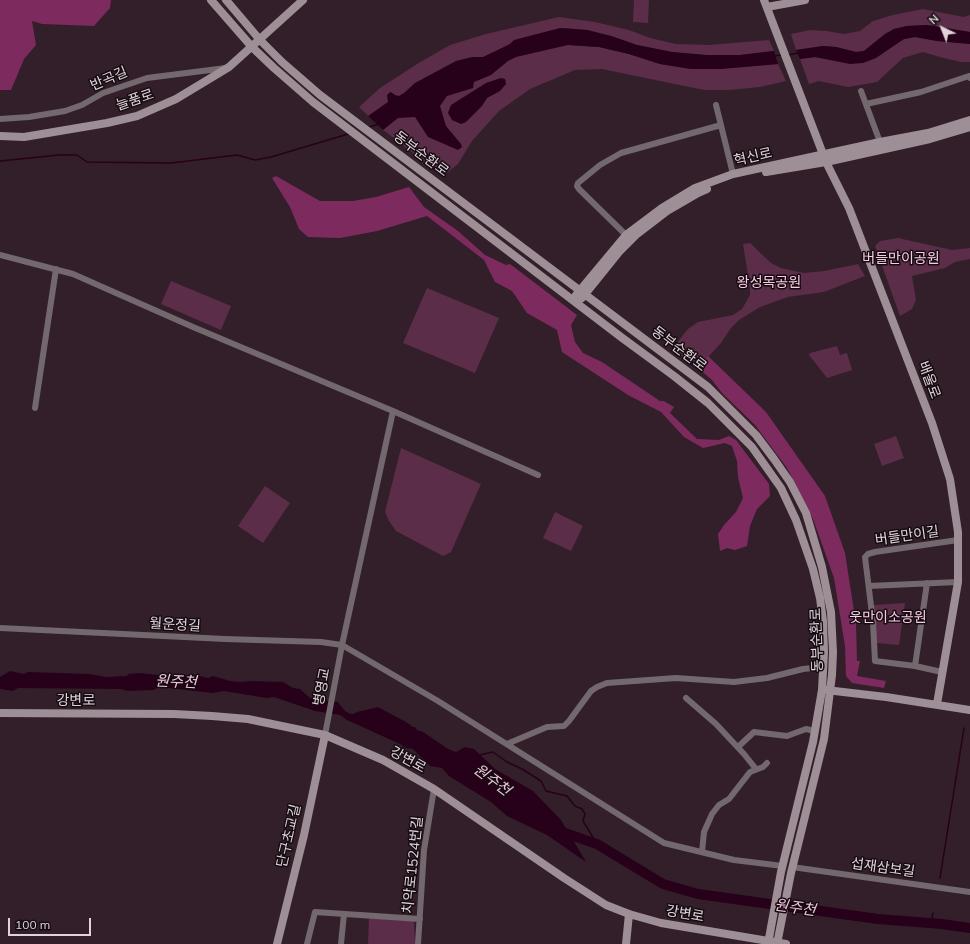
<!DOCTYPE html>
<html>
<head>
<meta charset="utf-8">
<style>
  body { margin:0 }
  #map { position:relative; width:970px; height:944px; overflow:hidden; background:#321f2a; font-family:Mulish,sans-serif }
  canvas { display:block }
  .north { position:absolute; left:922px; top:8px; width:40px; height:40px; -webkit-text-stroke:3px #150c11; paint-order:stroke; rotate:317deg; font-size:11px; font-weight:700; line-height:16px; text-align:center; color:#e0d3d9 }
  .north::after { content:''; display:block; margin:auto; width:14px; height:18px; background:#e0d3d9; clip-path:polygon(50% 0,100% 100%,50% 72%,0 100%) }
  .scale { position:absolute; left:8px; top:918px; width:83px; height:18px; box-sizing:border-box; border:2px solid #e0d3d9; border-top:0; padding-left:5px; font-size:12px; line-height:14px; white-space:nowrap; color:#e0d3d9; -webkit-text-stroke:3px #150c11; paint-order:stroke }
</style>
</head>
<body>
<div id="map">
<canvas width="970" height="944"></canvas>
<div class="north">N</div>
<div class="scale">100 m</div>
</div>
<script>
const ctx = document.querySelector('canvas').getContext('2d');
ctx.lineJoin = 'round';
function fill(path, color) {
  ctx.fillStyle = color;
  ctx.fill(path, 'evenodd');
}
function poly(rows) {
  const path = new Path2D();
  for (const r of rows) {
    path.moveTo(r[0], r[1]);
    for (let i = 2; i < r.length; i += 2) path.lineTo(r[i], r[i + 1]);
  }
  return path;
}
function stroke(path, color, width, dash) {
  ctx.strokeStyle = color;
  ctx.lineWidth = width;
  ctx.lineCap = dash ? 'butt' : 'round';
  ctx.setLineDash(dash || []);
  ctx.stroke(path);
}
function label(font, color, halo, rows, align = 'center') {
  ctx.font = font + ' Mulish,"Noto Sans KR",sans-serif';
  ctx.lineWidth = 3;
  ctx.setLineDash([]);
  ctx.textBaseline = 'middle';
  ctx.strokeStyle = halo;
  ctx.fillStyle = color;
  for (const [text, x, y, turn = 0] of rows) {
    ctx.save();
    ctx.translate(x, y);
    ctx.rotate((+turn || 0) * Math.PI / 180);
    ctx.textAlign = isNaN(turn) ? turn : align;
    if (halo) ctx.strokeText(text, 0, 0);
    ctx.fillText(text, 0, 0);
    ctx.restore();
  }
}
const green = poly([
  [634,0,649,0,648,23,633,22],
  [923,9,964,17,970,15,970,32,927,25,907,26,894,29,885,34,864,51,856,52,836,47,823,46,796,50,791,34,810,30,827,31,844,34,860,31,873,21,893,15],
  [559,17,595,22,629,30,650,38,676,44,709,45,769,40,774,51,740,55,706,55,672,52,637,45,611,36,587,30,563,28,569,45,599,47,629,54,660,64,691,69,720,69,778,64,786,81,760,87,730,90,704,90,602,69,575,70,530,89,499,111,472,141,458,164,443,176,383,130,359,107,380,88,417,64,450,45,486,34],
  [915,37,937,41,970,44,970,62,961,62,940,57,923,52,903,58,877,82,848,87,819,81,809,84,800,59,815,57,832,60,895,44,904,39],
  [898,238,952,250,970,248,970,259,955,262,945,268,912,276,916,300,912,309,900,316,875,246,880,241],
  [750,243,771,263,781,268,804,273,824,271,858,264,865,276,824,292,788,297,760,307,739,320,731,328,721,343,698,368,672,349,688,329,698,322,733,315,742,309,750,295,750,288,743,244],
  [171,281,231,306,221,330,161,304],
  [427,288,499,318,475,373,403,343],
  [837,346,840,355,847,353,852,370,827,378,809,355,810,353],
  [896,436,904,458,882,466,874,444],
  [401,448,481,484,451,552,443,556,396,531,389,521,385,512],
  [265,486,290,503,263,543,238,526],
  [555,512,583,526,571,551,543,538],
  [905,603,899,645,876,643,873,605],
  [369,918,414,921,415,944,368,944]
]);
const forest = poly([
  [0,0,111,0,110,8,94,26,42,24,32,21,36,45,24,59,11,90,0,90],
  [276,176,320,201,353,201,376,197,409,187,424,207,458,231,485,255,506,265,510,264,577,315,571,325,575,342,583,353,602,362,660,401,664,401,674,407,670,413,697,439,719,440,729,436,736,440,769,484,770,496,757,509,750,526,747,546,735,550,727,548,720,551,718,534,724,525,736,512,743,498,738,477,737,461,732,446,725,443,703,448,684,437,661,412,628,395,562,352,557,330,527,313,512,291,495,282,484,260,427,216,377,231,340,238,308,237,299,229,290,207,272,178],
  [708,356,766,412,825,496,845,553,856,624,857,661,860,661,857,676,886,681,884,688,852,683,846,676,845,646,834,578,813,519,787,468,755,425,722,393,712,380,698,368]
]);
const water = poly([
  [927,25,970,32,970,44,937,41,915,37,904,39,876,58,863,63,850,64,815,57,800,59,796,50,823,46,836,47,856,52,864,51,885,34,894,29,907,26],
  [560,28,587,30,611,36,637,45,672,52,706,55,740,55,774,51,778,64,720,69,691,69,660,64,629,54,599,47,568,45,516,57,508,61,491,75,474,82,473,88,447,96,440,106,446,126,461,144,462,147,458,150,428,137,415,117,398,118,383,130,368,116,388,102,387,95,389,93,391,92,395,95,399,96,404,93,415,83,456,61,472,57,483,57,510,44,514,40],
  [501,78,505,79,506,84,500,91,487,98,482,106,466,122,461,124,452,120,448,113,451,105,486,83],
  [10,671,24,674,28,672,90,674,106,677,127,676,128,674,139,673,179,677,183,675,188,676,195,675,208,678,213,676,230,681,241,682,251,681,283,682,293,688,300,689,310,698,314,698,319,700,338,702,344,710,348,713,353,714,357,712,378,707,406,722,413,727,415,727,417,730,423,732,448,749,456,752,465,747,474,749,495,769,533,791,561,820,586,862,547,835,507,816,491,802,449,776,442,768,430,766,413,749,406,748,400,744,347,720,340,715,315,711,274,697,267,698,224,691,212,693,160,687,153,690,128,691,121,689,18,688,13,691,0,689,0,677]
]);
const stream = poly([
  [788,55,798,53],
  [774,56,782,55],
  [369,127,379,124],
  [0,161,59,155,77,155,87,162,171,163,237,155,255,160,271,157,348,134],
  [479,755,493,752,507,762,522,769,541,781,546,791,567,796,575,806,582,809,585,814,583,821,597,844],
  [940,878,964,728],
  [931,923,933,913]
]);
const river = poly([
  [559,831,597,844,663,884,698,894,878,919,942,924,970,928]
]);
const street = poly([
  [861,91,880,142],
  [866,104,921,92,969,76,970,78],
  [716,105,733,174],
  [0,119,29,117,65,111,82,105,103,93,147,78,226,68],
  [626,235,579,189,577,186,578,183,600,165,621,153,721,125],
  [0,255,73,274,193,327,393,411,342,645,325,735],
  [35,408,56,269],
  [393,411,538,475],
  [869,586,958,582],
  [0,628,225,639,321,642,342,645,438,701,664,843,734,860,783,866],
  [915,666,927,583],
  [942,672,915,666,875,661,873,622,865,557,868,554,875,552,958,540],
  [686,698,716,724,744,754,756,769],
  [507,744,547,727,564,726,569,721,591,691,597,687,607,683,676,678,734,682,767,678,803,669,823,667],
  [738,747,754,732,787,736,806,729,815,731],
  [702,852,704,832,712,814,719,805,729,799,750,772,763,767,767,763],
  [792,867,970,892],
  [307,944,315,912,420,919],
  [341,944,344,914],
  [418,944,424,850,434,789]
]);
const secondary = poly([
  [211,0,252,47,274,68,313,102,621,337,674,376,708,403,752,447,781,488,796,520,813,569,820,598,823,621,824,652,822,690,813,742,781,872,768,944],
  [226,0,260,40,282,62,320,95,708,387,756,435,774,459,790,482,806,513,822,567,831,612,833,652,832,675,824,739,791,873,777,944],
  [764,0,826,162,849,208,932,423,950,479,958,532,958,582,937,704],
  [767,7,805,0],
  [0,136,24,137,107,123,137,116,176,99,229,67,303,0],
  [766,172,826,162,930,139,970,127],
  [576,295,626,235,662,208,695,188,733,174,880,142,928,133,970,120],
  [582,298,619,252,637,234,667,211,698,193,707,189],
  [826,690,886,697,970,710],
  [0,713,174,714,212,716,248,719,325,735,383,760,434,789,564,878,606,905,629,914,661,923,786,944],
  [277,944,304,835,325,735],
  [626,944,629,914]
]);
const streetNames = [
  ["반곡길",109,79,-23],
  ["늘품로",135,100,-19],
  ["동부순환로",421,154,37],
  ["혁신로",753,157,-13],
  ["동부순환로",679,349,37],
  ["배울로",929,380,69],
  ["버들만이길",907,536,-8],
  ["월운정길",175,625,3],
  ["동부순환로",817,640,-92],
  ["병영교",322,687,-79],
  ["강변로",76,701],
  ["강변로",408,760,29],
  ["단구초교길",289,836,-77],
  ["치악로1524번길",413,865,-84],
  ["섭재삼보길",883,868,8],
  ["강변로",685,914,10]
];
const parkNames = [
  ["버들만이공원",901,259],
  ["왕성목공원",769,283],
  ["웃만이소공원",888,618]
];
const waterNames = [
  ["원주천",176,682,3],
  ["원주천",492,780,37],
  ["원주천",795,908,8]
];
fill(green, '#5b2d48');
fill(forest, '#7d2b5e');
fill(water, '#270019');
stroke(stream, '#270019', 1.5);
stroke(river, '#270019', 10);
stroke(street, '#73686e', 6);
stroke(secondary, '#9e8e96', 8);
label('14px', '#e0d3d9', '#150c11', streetNames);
label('14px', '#facae3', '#150c11', parkNames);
label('italic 15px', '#f2c3dc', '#150c11', waterNames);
</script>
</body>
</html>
